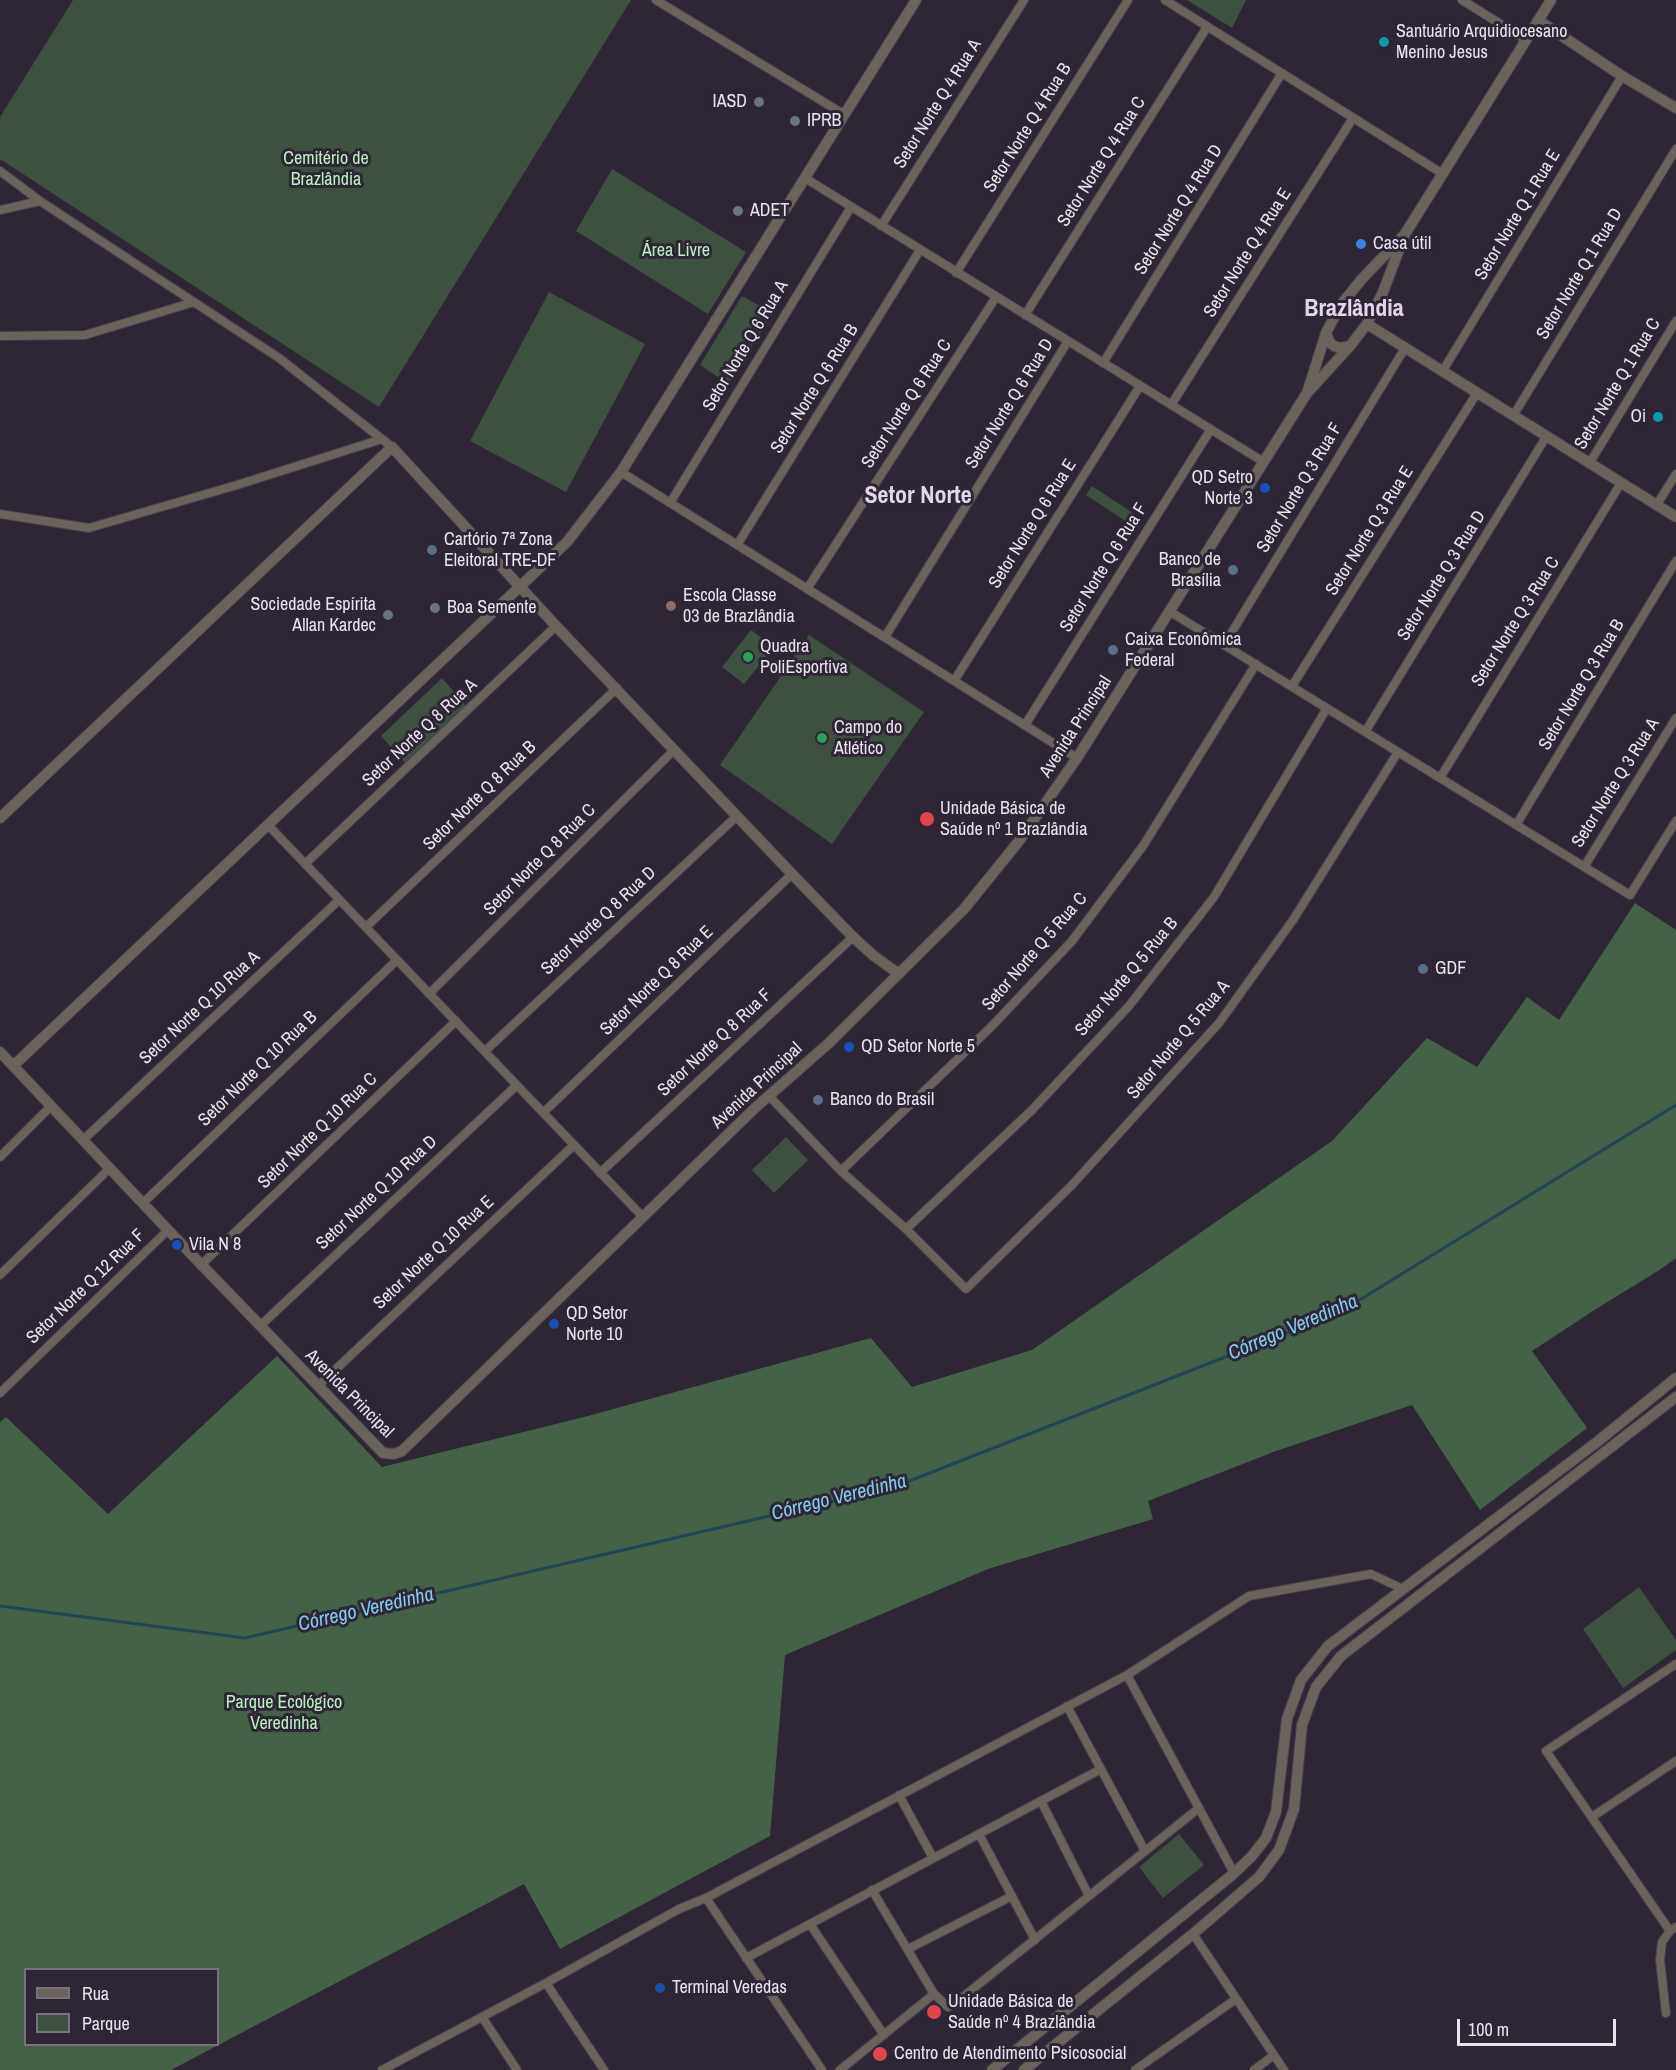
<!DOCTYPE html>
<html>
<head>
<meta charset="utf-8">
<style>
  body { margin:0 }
  #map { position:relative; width:1676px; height:2070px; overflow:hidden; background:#2e2535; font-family:"Archivo Narrow",sans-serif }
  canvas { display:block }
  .legend { position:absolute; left:24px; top:1968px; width:195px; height:78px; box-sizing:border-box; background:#2e2535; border:2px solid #79717f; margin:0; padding:8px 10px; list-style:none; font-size:18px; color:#e9e3ee }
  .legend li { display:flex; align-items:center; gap:12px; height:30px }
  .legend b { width:30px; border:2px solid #79717f }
  .scale { position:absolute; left:1457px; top:2019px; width:159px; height:27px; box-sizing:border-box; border:3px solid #e9e3ee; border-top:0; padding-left:8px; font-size:18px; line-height:21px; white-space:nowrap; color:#e9e3ee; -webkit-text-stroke:4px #2e2535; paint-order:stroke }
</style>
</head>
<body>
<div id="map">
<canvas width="1676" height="2070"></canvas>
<ul class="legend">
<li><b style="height:8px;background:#6a635c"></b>Rua</li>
<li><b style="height:16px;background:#3e5040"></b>Parque</li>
</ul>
<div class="scale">100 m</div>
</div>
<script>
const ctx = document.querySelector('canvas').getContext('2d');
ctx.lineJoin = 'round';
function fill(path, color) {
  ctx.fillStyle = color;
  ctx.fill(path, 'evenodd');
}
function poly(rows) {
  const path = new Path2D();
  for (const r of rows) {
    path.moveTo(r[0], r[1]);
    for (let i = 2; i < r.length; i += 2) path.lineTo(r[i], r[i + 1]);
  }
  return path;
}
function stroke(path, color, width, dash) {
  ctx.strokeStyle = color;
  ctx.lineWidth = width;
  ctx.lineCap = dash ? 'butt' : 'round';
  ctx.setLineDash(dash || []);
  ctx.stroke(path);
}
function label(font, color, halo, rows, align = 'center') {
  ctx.font = font + ' "Archivo Narrow",sans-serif';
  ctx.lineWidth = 6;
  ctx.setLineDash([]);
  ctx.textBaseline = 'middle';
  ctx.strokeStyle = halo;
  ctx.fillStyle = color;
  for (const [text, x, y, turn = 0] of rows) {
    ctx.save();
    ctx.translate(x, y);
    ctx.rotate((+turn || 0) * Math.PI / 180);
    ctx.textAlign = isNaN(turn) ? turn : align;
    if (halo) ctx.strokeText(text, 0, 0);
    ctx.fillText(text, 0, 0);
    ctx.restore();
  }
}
const green = poly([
  [73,0,631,0,379,407,0,159,0,117],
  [1187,0,1246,0,1232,28],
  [612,169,746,252,708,314,576,231],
  [549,292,645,344,566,492,470,441],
  [742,296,773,313,728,384,700,365],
  [1092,486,1139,517,1133,526,1086,495],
  [751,630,774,647,744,684,722,667],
  [809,635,924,712,832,844,720,765],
  [442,678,468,708,406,764,381,736],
  [786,1137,808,1160,774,1193,752,1170],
  [1639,1587,1676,1640,1676,1650,1623,1688,1583,1629],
  [1179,1834,1204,1865,1163,1898,1139,1867]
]);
const forest = poly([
  [1635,903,1676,930,1676,1258,1661,1269,1596,1309,1532,1351,1587,1428,1480,1510,1412,1405,1276,1451,1148,1501,1153,1519,988,1569,785,1655,770,1836,560,1949,524,1884,171,2070,0,2070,0,1422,6,1417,108,1514,277,1356,382,1467,588,1416,871,1338,912,1387,1032,1350,1332,1141,1427,1038,1477,1067,1527,997,1559,1020],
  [26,1970,218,1970,218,2044,26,2044]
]);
const stream = poly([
  [0,1606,245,1638,894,1487,1340,1312,1676,1105]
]);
const minor = poly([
  [656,0,845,115],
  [1165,0,1443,174],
  [1462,0,1526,40],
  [0,171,40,201,279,358,392,447],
  [805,178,1262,461],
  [0,210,40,201],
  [881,226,1024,0],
  [956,273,1128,0],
  [1025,315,1207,27],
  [0,336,85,335,194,302],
  [1103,363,1282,73],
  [1442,372,1622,76],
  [1171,405,1353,118],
  [1513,416,1676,149],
  [1589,464,1676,321],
  [621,472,1077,758],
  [670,503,851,207],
  [1656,506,1676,474],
  [0,514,89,528,237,485,382,439,385,441],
  [737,545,920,250],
  [807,589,996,297],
  [1169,611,1630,895,1676,821],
  [885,637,1068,341],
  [1224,645,1405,348],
  [954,681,1140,386],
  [1292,686,1477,393],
  [1025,725,1211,429],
  [1365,732,1546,437],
  [1440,778,1621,483],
  [268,825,642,1216],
  [1516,825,1676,561],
  [305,864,556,626],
  [1584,867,1676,718],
  [366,927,617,688],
  [429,994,674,750],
  [485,1051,737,816],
  [769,1096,841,1171,906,1229,966,1289,1072,1185,1219,1023,1293,920,1398,752],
  [544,1112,792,874],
  [83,1140,338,901],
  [0,1157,51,1106],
  [841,1171,992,1026,1072,941,1143,846,1256,664],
  [600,1173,853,937],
  [143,1203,397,960],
  [906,1229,1032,1110,1129,1006,1214,897,1327,708],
  [202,1264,456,1021],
  [0,1275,110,1168],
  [261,1325,517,1085],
  [318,1386,574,1145],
  [0,1393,168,1230],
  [1676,1664,1546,1751,1670,1931,1676,1927],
  [1127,1675,1234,1873],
  [1067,1706,1145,1851],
  [899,1795,933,1858],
  [1041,1801,1089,1896],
  [1592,1817,1676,1761],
  [979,1834,1035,1940],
  [872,1890,934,1994,948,2007,954,2004,1199,1808],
  [706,1898,822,2070],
  [810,1924,884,2035],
  [1193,1934,1284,2070],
  [908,1949,1012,1896],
  [746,1958,1101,1769],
  [546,1983,604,2070],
  [1666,2013,1660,1960,1662,1942,1670,1931],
  [482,2017,517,2070],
  [382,2070,546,1983,679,1909,706,1898,1127,1675,1249,1596,1371,1574,1403,1589],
  [840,2070,934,1994],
  [1135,2070,1236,1999],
  [1254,2070,1274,2055]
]);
const tertiary = poly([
  [1538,20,1622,76,1676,108],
  [1367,324,1676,517],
  [1326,333,1330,343,1334,346,1340,348,1350,346],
  [1309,391,1350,346,1367,324,1383,292,1405,234,1551,0],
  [0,818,392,447,556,626,792,874,853,937,874,956,899,974],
  [0,1052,168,1230,383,1453,394,1454,402,1451,756,1107,829,1043,964,909,1019,841,1077,758,1307,393,1326,333,1340,306,1361,280,1405,234],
  [13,1066,567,542,621,472,916,0],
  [992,2070,1232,1875,1252,1856,1266,1838,1276,1812,1287,1719,1301,1680,1328,1646,1597,1442,1676,1378],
  [1024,2070,1193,1934,1259,1877,1279,1850,1294,1809,1302,1725,1316,1687,1341,1656,1676,1397]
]);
const markers = [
  [1384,42,6,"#0f9aa8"],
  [759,102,6,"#6b7280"],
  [795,121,6,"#6b7280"],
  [738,211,6,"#6b7280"],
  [1361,244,6,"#3f7fe0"],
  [1658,417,6,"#0f9aa8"],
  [1265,488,6,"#1a4fb4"],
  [432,550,6,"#5c6f8a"],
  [1233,570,6,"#5c6f8a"],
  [671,606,6,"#8d6e63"],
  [435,608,6,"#6b7280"],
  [388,615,6,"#6b7280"],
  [1113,650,6,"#5c6f8a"],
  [748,657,6,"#2e9e5b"],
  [822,738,6,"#2e9e5b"],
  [927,819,8,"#e0444e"],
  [1423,969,6,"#5c6f8a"],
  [849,1047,6,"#1a4fb4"],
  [818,1100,6,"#5c6f8a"],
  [177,1245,6,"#1a4fb4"],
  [554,1324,6,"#1a4fb4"],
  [660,1988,6,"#1a4fb4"],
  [934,2012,8,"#e0444e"],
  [880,2054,8,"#e0444e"]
];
const poiNames = [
  ["Santuário Arquidiocesano",1396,32],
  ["Menino Jesus",1396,53],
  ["IASD",747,102,"right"],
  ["IPRB",807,121],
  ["ADET",750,211],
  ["Casa útil",1373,244],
  ["Oi",1646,417,"right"],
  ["QD Setro",1253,478,"right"],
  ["Norte 3",1253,499,"right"],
  ["Cartório 7ª Zona",444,540],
  ["Eleitoral TRE-DF",444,561],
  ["Banco de",1221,560,"right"],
  ["Brasília",1221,581,"right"],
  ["Escola Classe",683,596],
  ["03 de Brazlândia",683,617],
  ["Sociedade Espírita",376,605,"right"],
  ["Allan Kardec",376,626,"right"],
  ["Boa Semente",447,608],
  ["Caixa Econômica",1125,640],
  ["Federal",1125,661],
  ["Quadra",760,647],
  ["PoliEsportiva",760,668],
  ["Campo do",834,728],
  ["Atlético",834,749],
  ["Unidade Básica de",940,809],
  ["Saúde nº 1 Brazlândia",940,830],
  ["GDF",1435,969],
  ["QD Setor Norte 5",861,1047],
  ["Banco do Brasil",830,1100],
  ["Vila N 8",189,1245],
  ["QD Setor",566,1314],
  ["Norte 10",566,1335],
  ["Terminal Veredas",672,1988],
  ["Unidade Básica de",948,2002],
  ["Saúde nº 4 Brazlândia",948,2023],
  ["Centro de Atendimento Psicosocial",894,2054]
];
const streetNames = [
  ["Setor Norte Q 4 Rua A",938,104,-58],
  ["Setor Norte Q 4 Rua B",1028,128,-58],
  ["Setor Norte Q 4 Rua C",1102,162,-58],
  ["Setor Norte Q 4 Rua D",1179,210,-58],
  ["Setor Norte Q 1 Rua E",1518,215,-59],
  ["Setor Norte Q 4 Rua E",1248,253,-58],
  ["Setor Norte Q 1 Rua D",1580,274,-59],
  ["Setor Norte Q 6 Rua A",746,346,-59],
  ["Setor Norte Q 1 Rua C",1618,384,-59],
  ["Setor Norte Q 6 Rua B",815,389,-58],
  ["Setor Norte Q 6 Rua C",907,404,-57],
  ["Setor Norte Q 6 Rua D",1010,404,-58],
  ["Setor Norte Q 3 Rua F",1300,488,-59],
  ["Setor Norte Q 6 Rua E",1033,524,-58],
  ["Setor Norte Q 3 Rua E",1370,531,-58],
  ["Setor Norte Q 6 Rua F",1104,568,-58],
  ["Setor Norte Q 3 Rua D",1442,576,-58],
  ["Setor Norte Q 3 Rua C",1516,622,-58],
  ["Setor Norte Q 3 Rua B",1582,685,-59],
  ["Avenida Principal",1076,727,-57],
  ["Setor Norte Q 8 Rua A",420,733,-43],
  ["Setor Norte Q 3 Rua A",1616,783,-58],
  ["Setor Norte Q 8 Rua B",480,796,-44],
  ["Setor Norte Q 8 Rua C",540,860,-45],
  ["Setor Norte Q 8 Rua D",599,921,-43],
  ["Setor Norte Q 5 Rua C",1035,952,-49],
  ["Setor Norte Q 5 Rua B",1127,977,-50],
  ["Setor Norte Q 8 Rua E",657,981,-44],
  ["Setor Norte Q 10 Rua A",200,1008,-43],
  ["Setor Norte Q 5 Rua A",1179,1040,-50],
  ["Setor Norte Q 8 Rua F",715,1043,-43],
  ["Setor Norte Q 10 Rua B",258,1069,-44],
  ["Avenida Principal",757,1086,-43],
  ["Setor Norte Q 10 Rua C",318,1131,-44],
  ["Setor Norte Q 10 Rua D",377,1193,-43],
  ["Setor Norte Q 10 Rua E",434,1253,-43],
  ["Setor Norte Q 12 Rua F",86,1287,-44],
  ["Avenida Principal",349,1394,45]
];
const parkNames = [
  ["Cemitério de",326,159],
  ["Brazlândia",326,180],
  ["Área Livre",676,251],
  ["Parque Ecológico",284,1703],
  ["Veredinha",284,1724]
];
const waterNames = [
  ["Córrego Veredinha",1293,1328,-23],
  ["Córrego Veredinha",839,1498,-14],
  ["Córrego Veredinha",366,1610,-13]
];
const districtNames = [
  ["Brazlândia",1354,310],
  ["Setor Norte",918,497]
];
fill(green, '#3e5040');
fill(forest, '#456249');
stroke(stream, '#204658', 3);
stroke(minor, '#48404f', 10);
stroke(tertiary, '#48404f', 12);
stroke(minor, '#6a635c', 8);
stroke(tertiary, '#6a635c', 10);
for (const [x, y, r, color] of markers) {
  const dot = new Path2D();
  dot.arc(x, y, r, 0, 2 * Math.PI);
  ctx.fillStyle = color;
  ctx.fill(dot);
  stroke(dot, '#2e2535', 2);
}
label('18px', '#e9e3ee', '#2e2535', poiNames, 'left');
label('18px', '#e9e3ee', '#2e2535', streetNames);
label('18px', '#bbf0c2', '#2e2535', parkNames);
label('italic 20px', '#85caeb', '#2e2535', waterNames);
label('bold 24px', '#e1d6eb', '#2e2535', districtNames);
</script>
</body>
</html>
